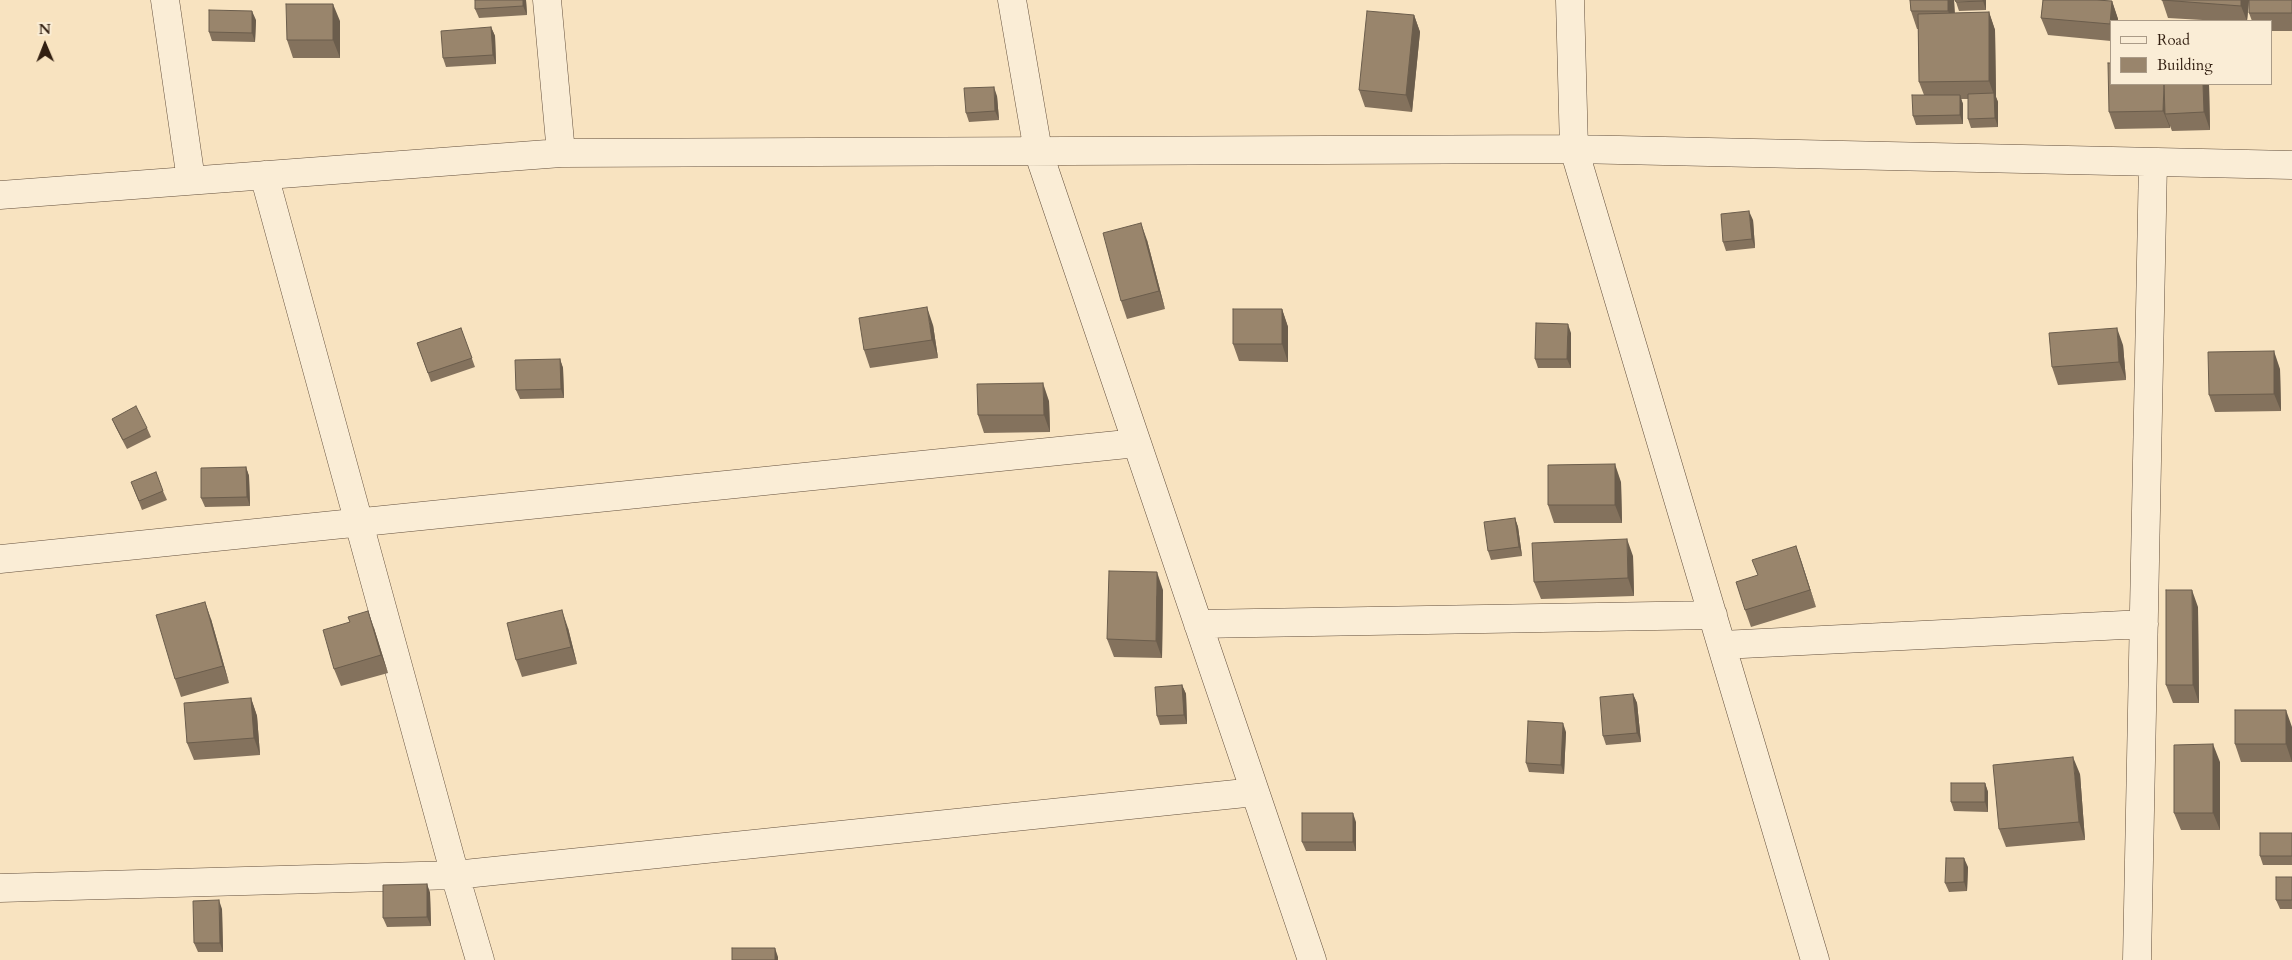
<!DOCTYPE html>
<html>
<head>
<meta charset="utf-8">
<style>
  body { margin:0 }
  #map { position:relative; width:2292px; height:960px; overflow:hidden; background:#f8e3c0; font-family:Cardo,serif }
  canvas { display:block }
  .legend { position:absolute; left:2110px; top:20px; width:162px; height:65px; box-sizing:border-box; background:#faedd6; border:1px solid #aa9b87; margin:0; padding:6px 9px; list-style:none; font-size:15px; color:#321f11 }
  .legend li { display:flex; align-items:center; gap:10px; height:25px }
  .legend b { width:25px; border:1px solid #aa9b87 }
  .north { position:absolute; left:20px; top:20px; width:50px; height:50px; -webkit-text-stroke:4px #faedd6; paint-order:stroke; rotate:359deg; font-size:14px; font-weight:700; line-height:20px; text-align:center; color:#321f11 }
  .north::after { content:''; display:block; margin:auto; width:18px; height:22px; background:#321f11; clip-path:polygon(50% 0,100% 100%,50% 72%,0 100%) }
</style>
</head>
<body>
<div id="map">
<canvas width="2292" height="960"></canvas>
<ul class="legend">
<li><b style="height:6px;background:#faedd6"></b>Road</li>
<li><b style="height:14px;background:#99856c"></b>Building</li>
</ul>
<div class="north">N</div>
</div>
<script>
const ctx = document.querySelector('canvas').getContext('2d');
ctx.lineJoin = 'round';
function poly(rows) {
  const path = new Path2D();
  for (const r of rows) {
    path.moveTo(r[0], r[1]);
    for (let i = 2; i < r.length; i += 2) path.lineTo(r[i], r[i + 1]);
  }
  return path;
}
function stroke(path, color, width, dash) {
  ctx.strokeStyle = color;
  ctx.lineWidth = width;
  ctx.lineCap = dash ? 'butt' : 'round';
  ctx.setLineDash(dash || []);
  ctx.stroke(path);
}
function fill(path, color) {
  ctx.fillStyle = color;
  ctx.fill(path, 'evenodd');
}
const minor = poly([
  [165,0,191,180],
  [547,0,561,153],
  [1012,0,1038,151,1312,960],
  [1570,0,1574,149,1815,960],
  [264,175,455,875,480,960],
  [0,195,561,153,1574,149,2292,165],
  [0,559,1137,443],
  [1198,624,1713,615],
  [1722,645,2144,624],
  [0,888,455,875,1255,792],
  [2137,960,2153,162]
]);
const wall = poly([
  [475,0,526,0,527,15,479,18,475,9],
  [1910,0,1954,0,1955,13,1989,12,1995,30,1996,97,1998,102,1998,127,1971,128,1968,119,1968,99,1961,99,1963,104,1963,124,1916,125,1913,116,1924,95,1919,82,1918,29,1917,29,1911,11],
  [1986,0,1986,10,1959,11,1956,2],
  [2043,0,2105,0,2105,1,2112,1,2118,19,2111,21,2111,41,2048,35,2041,18],
  [2162,0,2292,0,2292,31,2271,31,2271,21,2252,21,2249,13,2249,0,2247,21,2220,21,2168,18],
  [1414,15,1420,32,1412,112,1365,107,1359,90],
  [256,20,255,42,212,41,209,32],
  [340,21,340,58,293,58,287,40],
  [491,27,495,36,496,64,446,67,443,58],
  [2209,84,2210,130,2172,131,2170,126,2170,128,2115,129,2109,112],
  [997,96,999,120,969,122,966,113],
  [1753,220,1755,248,1726,251,1723,242],
  [1147,240,1165,309,1127,319,1121,301],
  [1282,309,1288,327,1288,362,1239,361,1233,344],
  [933,325,938,358,870,368,864,350],
  [461,328,475,367,431,382,417,343],
  [1571,333,1571,368,1538,368,1535,359],
  [2123,345,2126,380,2058,385,2052,367],
  [560,359,563,368,564,398,520,399,516,390],
  [2280,369,2281,411,2215,412,2209,395],
  [1049,401,1050,432,984,433,978,415],
  [112,419,147,428,151,437,127,449,116,428],
  [246,467,249,476,250,506,205,507,201,498],
  [131,482,163,491,167,500,142,510],
  [1621,482,1622,523,1554,523,1548,505],
  [1515,518,1518,527,1522,556,1491,560,1488,551],
  [1796,546,1816,607,1751,627,1745,610,1758,575],
  [1633,556,1634,596,1541,599,1534,582],
  [1163,590,1162,658,1114,657,1107,639],
  [2198,607,2199,703,2173,703,2166,685],
  [211,619,229,683,181,697,175,679],
  [350,622,374,628,388,673,341,686,334,669],
  [568,628,577,664,522,677,516,660],
  [1182,685,1186,694,1187,724,1160,725,1157,716],
  [1633,694,1637,703,1641,742,1606,745,1603,736],
  [251,698,257,716,260,755,194,760,187,743],
  [2292,727,2292,762,2241,762,2235,744],
  [1566,732,1564,774,1529,772,1526,763],
  [2220,762,2220,830,2181,830,2174,813],
  [2080,774,2085,840,2006,847,1999,829],
  [1985,783,1988,792,1988,812,1954,811,1951,802],
  [1356,822,1356,851,1306,851,1302,842],
  [2292,833,2292,865,2263,865,2260,856],
  [1968,867,1967,891,1949,892,1945,883],
  [2292,877,2292,909,2280,909,2276,900],
  [427,884,430,893,431,926,387,927,383,918],
  [222,909,223,952,198,952,194,943]
]);
const shadedWall = poly([
  [523,0,526,0,527,15,523,6],
  [1948,0,1954,0,1955,28,1948,11],
  [1983,0,1986,0,1986,10,1983,1],
  [2241,0,2249,0,2247,21,2241,6],
  [2112,1,2118,19,2118,21,2111,21,2111,27,2110,24],
  [333,4,340,21,340,58,333,40],
  [252,11,256,20,255,42,252,33],
  [1989,12,1995,30,1996,97,1998,102,1998,127,1995,118,1994,95,1989,81],
  [1414,15,1420,32,1412,112,1406,95],
  [491,27,495,36,496,64,493,55],
  [2164,84,2170,114,2165,114,2170,126,2170,128,2163,111],
  [2203,84,2209,84,2210,130,2204,112],
  [994,87,997,96,999,120,995,111],
  [1960,95,1963,104,1963,124,1960,115],
  [1749,211,1753,220,1755,248,1752,239],
  [1141,223,1147,240,1165,309,1159,291],
  [927,307,933,325,938,358,932,340],
  [1282,309,1288,327,1288,362,1282,344],
  [1568,324,1571,333,1571,368,1567,359],
  [2117,328,2123,345,2126,380,2119,362],
  [2274,351,2280,369,2281,411,2274,394],
  [560,359,563,368,564,398,561,389],
  [1043,383,1049,401,1050,432,1044,415],
  [1615,464,1621,482,1622,523,1615,505],
  [246,467,249,476,250,506,247,497],
  [1515,518,1518,527,1522,556,1519,547],
  [1627,539,1633,556,1634,596,1628,578],
  [1796,546,1802,563,1816,607,1810,590],
  [1157,572,1163,590,1162,658,1156,641],
  [2192,590,2198,607,2199,703,2193,685],
  [205,602,211,619,229,683,223,666],
  [562,610,568,628,577,664,571,647],
  [368,611,374,628,388,673,381,655],
  [1182,685,1186,694,1187,724,1184,715],
  [1633,694,1637,703,1641,742,1637,733],
  [251,698,257,716,260,755,254,738],
  [2286,710,2292,727,2292,762,2286,744],
  [1563,723,1566,732,1564,774,1561,765],
  [2213,744,2220,762,2220,830,2213,813],
  [2073,757,2080,774,2085,840,2079,822],
  [1985,783,1988,792,1988,812,1985,802],
  [1353,813,1356,822,1356,851,1353,842],
  [1964,858,1968,867,1967,891,1964,882],
  [427,884,430,893,431,926,427,917],
  [219,900,222,909,223,952,220,943],
  [775,948,778,957,778,960,775,960]
]);
const building = poly([
  [475,0,523,0,523,6,475,9,475,0],
  [1910,0,1948,0,1948,11,1911,11,1910,0],
  [1955,0,1983,0,1983,1,1956,2,1955,0],
  [2043,0,2097,0,2112,1,2110,24,2041,18,2043,0],
  [2162,0,2241,0,2241,6,2162,0],
  [2249,0,2292,0,2292,13,2249,13,2249,0],
  [286,4,333,4,333,40,287,40,286,4],
  [209,10,252,11,252,33,209,32,209,10],
  [1367,11,1414,15,1406,95,1359,90,1367,11],
  [1989,12,1989,81,1919,82,1918,14,1989,12],
  [491,27,493,55,443,58,441,31,491,27],
  [2108,63,2111,63,2111,84,2164,84,2163,111,2109,112,2108,63],
  [2164,84,2203,84,2204,112,2165,114,2164,84],
  [994,87,995,111,966,113,964,88,994,87],
  [1994,93,1995,118,1968,119,1968,94,1994,93],
  [1912,95,1960,95,1960,115,1913,116,1912,95],
  [1749,211,1752,239,1723,242,1721,214,1749,211],
  [1141,223,1159,291,1121,301,1103,233,1141,223],
  [927,307,932,340,864,350,859,318,927,307],
  [1233,309,1282,309,1282,344,1233,344,1233,309],
  [1536,323,1568,324,1567,359,1535,359,1536,323],
  [461,328,472,358,428,373,417,343,461,328],
  [2117,328,2119,362,2052,367,2049,333,2117,328],
  [2274,351,2274,394,2209,395,2208,352,2274,351],
  [560,359,561,389,516,390,515,360,560,359],
  [1043,383,1044,415,978,415,977,384,1043,383],
  [136,406,147,428,123,440,112,419,136,406],
  [1615,464,1615,505,1548,505,1548,465,1615,464],
  [246,467,247,497,201,498,201,468,246,467],
  [156,472,163,491,139,501,131,482,156,472],
  [1515,518,1519,547,1488,551,1484,522,1515,518],
  [1627,539,1628,578,1534,582,1532,543,1627,539],
  [1796,546,1810,590,1745,610,1736,582,1758,575,1752,560,1796,546],
  [1109,571,1157,572,1156,641,1107,639,1109,571],
  [2166,590,2192,590,2193,685,2166,685,2166,590],
  [205,602,223,666,175,679,156,615,205,602],
  [562,610,571,647,516,660,507,623,562,610],
  [368,611,381,655,334,669,323,630,350,622,348,617,368,611],
  [1182,685,1184,715,1157,716,1155,687,1182,685],
  [1633,694,1637,733,1603,736,1600,697,1633,694],
  [251,698,254,738,187,743,184,703,251,698],
  [2235,710,2286,710,2286,744,2235,744,2235,710],
  [1528,721,1563,723,1561,765,1526,763,1528,721],
  [2213,744,2213,813,2174,813,2174,745,2213,744],
  [2073,757,2079,822,1999,829,1993,765,2073,757],
  [1951,783,1985,783,1985,802,1951,802,1951,783],
  [1302,813,1353,813,1353,842,1302,842,1302,813],
  [2260,833,2292,833,2292,856,2260,856,2260,833],
  [1946,858,1964,858,1964,882,1945,883,1946,858],
  [2276,877,2292,877,2292,900,2276,900,2276,877],
  [427,884,427,917,383,918,383,885,427,884],
  [219,900,220,943,194,943,193,901,219,900],
  [732,948,775,948,775,960,732,960,732,948]
]);
stroke(minor, '#64503d', 29);
stroke(minor, '#faedd6', 28);
fill(wall, '#84725d');
fill(shadedWall, '#6b5d4c');
fill(building, '#99856c');
stroke(building, '#6b5d4c', 1);
</script>
</body>
</html>
